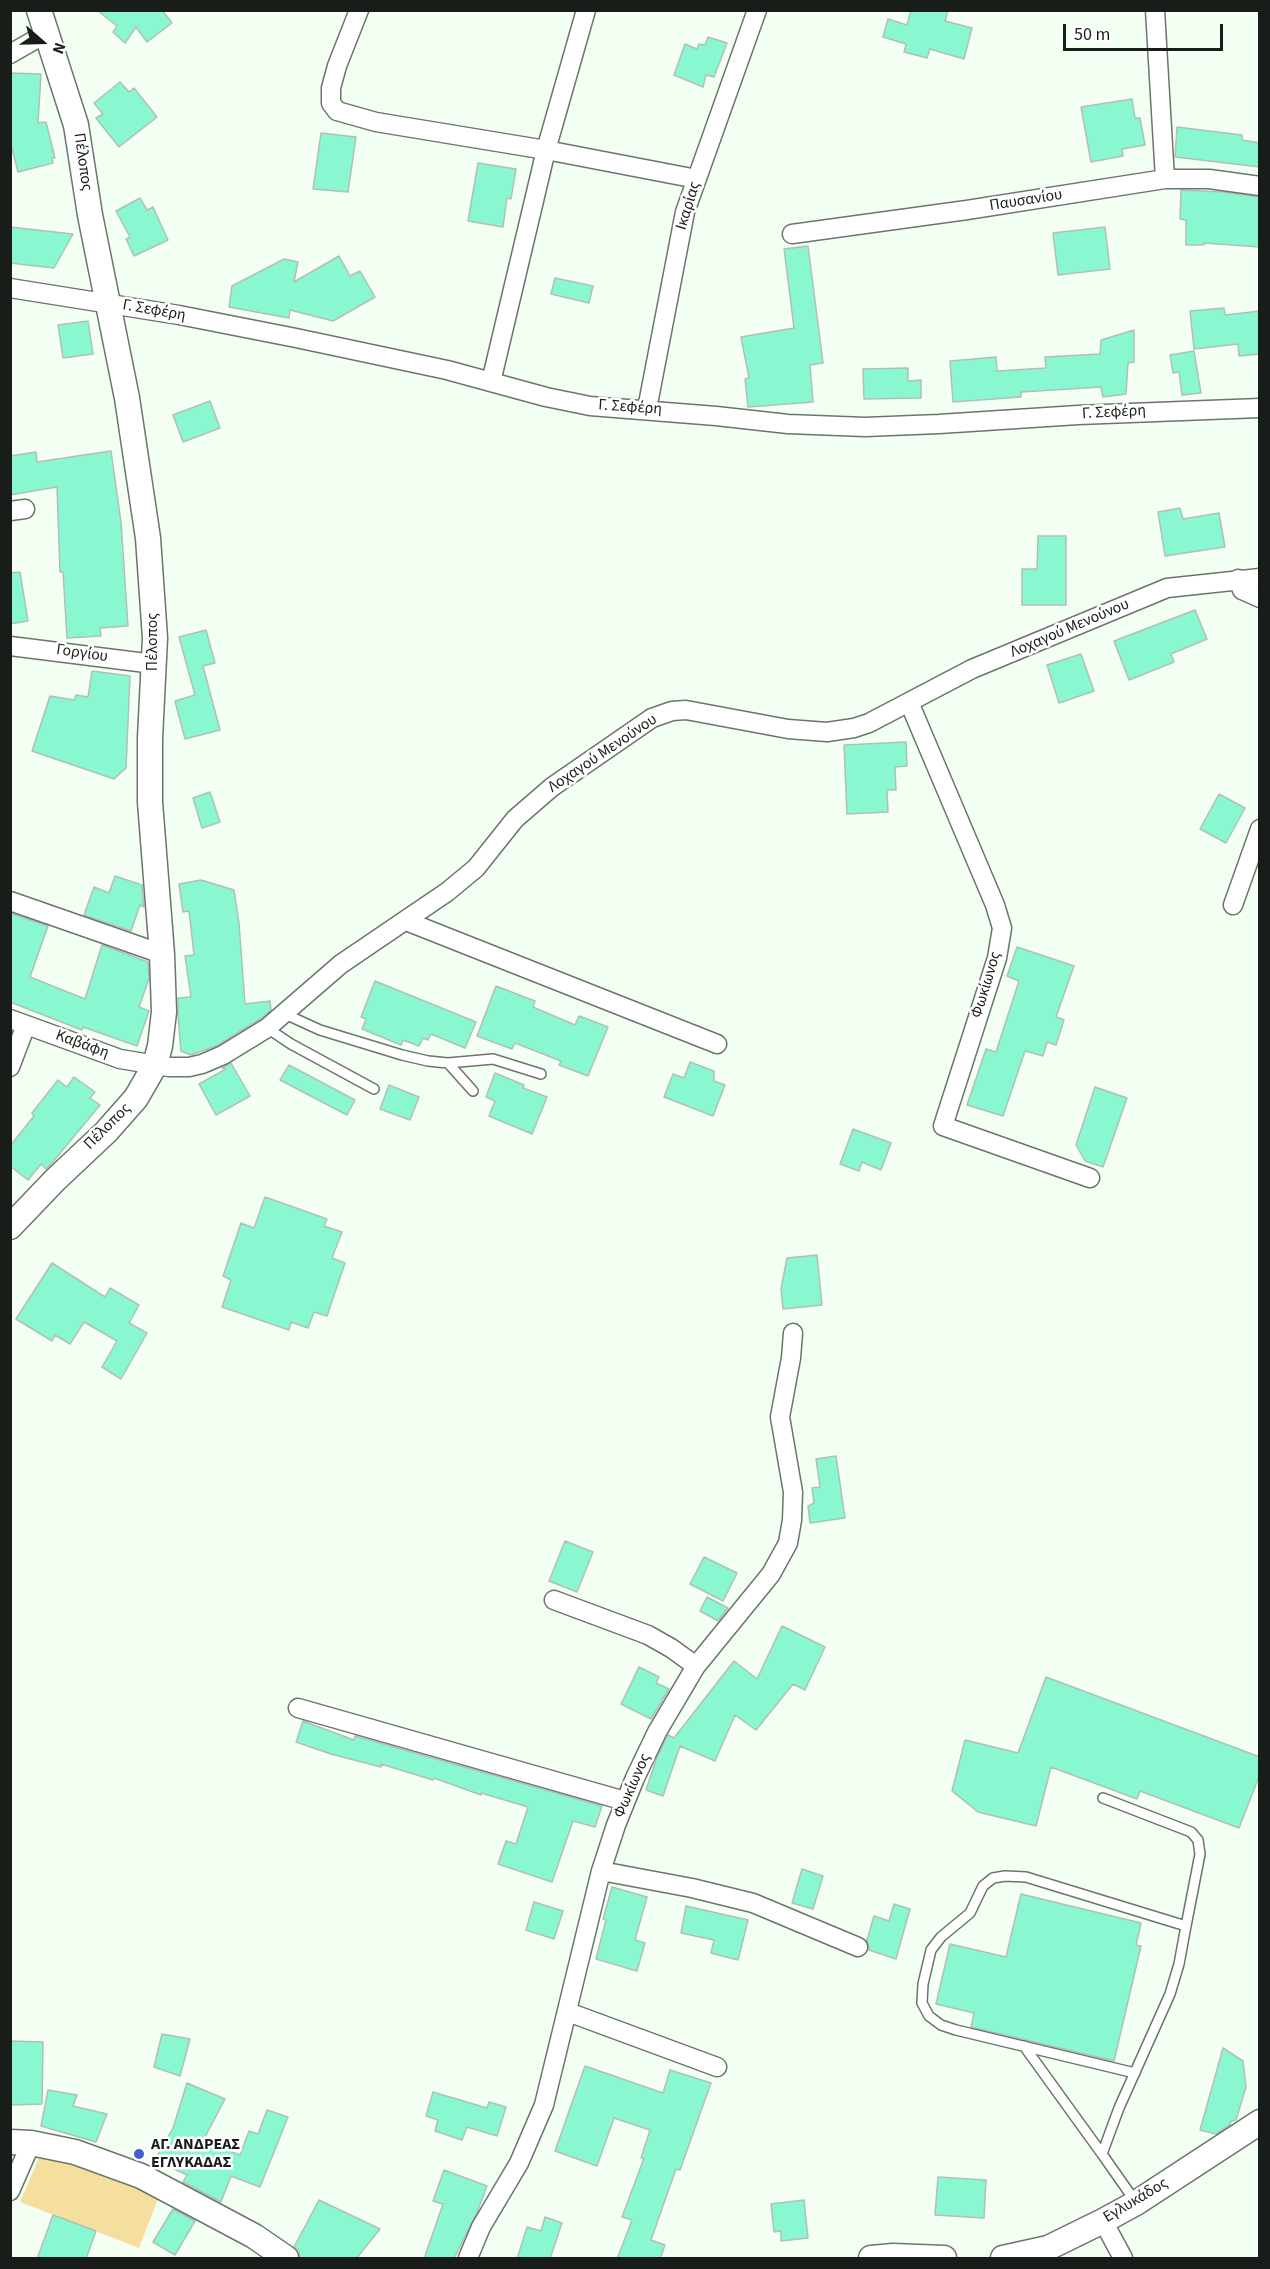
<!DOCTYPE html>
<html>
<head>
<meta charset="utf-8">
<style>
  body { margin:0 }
  #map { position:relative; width:1270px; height:2269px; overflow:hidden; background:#f4fff3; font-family:"Source Sans 3",sans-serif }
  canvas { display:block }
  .frame { position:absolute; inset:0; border:12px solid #191d19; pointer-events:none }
  .north { position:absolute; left:12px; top:12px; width:60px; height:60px; -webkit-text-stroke:4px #fff; paint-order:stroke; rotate:110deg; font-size:16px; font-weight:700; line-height:24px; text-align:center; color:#191d19 }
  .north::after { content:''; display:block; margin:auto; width:21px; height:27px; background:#191d19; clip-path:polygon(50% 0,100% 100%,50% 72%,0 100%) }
  .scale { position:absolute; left:1063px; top:24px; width:160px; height:27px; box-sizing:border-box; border:3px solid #191d19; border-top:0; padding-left:8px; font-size:18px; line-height:21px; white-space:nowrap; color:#191d19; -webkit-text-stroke:4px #fff; paint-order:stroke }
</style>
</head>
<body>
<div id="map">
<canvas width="1270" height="2269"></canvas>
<div class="frame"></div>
<div class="north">N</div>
<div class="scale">50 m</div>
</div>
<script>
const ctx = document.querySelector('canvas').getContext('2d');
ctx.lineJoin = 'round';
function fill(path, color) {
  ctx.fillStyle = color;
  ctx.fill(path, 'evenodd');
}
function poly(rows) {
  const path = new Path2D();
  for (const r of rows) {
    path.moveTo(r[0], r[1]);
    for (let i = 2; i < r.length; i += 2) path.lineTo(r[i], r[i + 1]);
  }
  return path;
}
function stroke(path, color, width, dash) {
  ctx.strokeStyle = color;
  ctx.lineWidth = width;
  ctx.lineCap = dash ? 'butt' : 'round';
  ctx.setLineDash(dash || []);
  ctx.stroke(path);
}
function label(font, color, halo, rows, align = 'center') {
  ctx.font = font + ' "Source Sans 3",sans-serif';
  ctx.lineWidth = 5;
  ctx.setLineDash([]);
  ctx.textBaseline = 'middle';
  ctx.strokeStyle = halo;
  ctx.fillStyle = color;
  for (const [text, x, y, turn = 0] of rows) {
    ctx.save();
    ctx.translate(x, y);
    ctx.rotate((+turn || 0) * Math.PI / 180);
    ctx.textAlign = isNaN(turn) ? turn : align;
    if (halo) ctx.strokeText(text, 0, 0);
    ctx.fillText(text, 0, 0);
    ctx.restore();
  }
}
const green = poly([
  [40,2155,63,2159,160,2194,139,2248,20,2202]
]);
const building = poly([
  [97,10,162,10,172,23,147,42,136,27,125,43,113,32,117,26,97,10],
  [911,10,948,10,945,21,972,28,964,59,930,49,927,58,904,52,906,44,883,37,888,19,907,25,911,10],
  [708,37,727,43,714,77,706,75,703,87,674,75,685,44,697,49,699,44,705,45,708,37],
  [10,73,41,74,38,123,46,122,55,158,52,158,53,163,18,172,10,141,10,73],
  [120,82,129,92,134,88,157,117,119,147,96,118,103,114,94,103,120,82],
  [1132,99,1135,118,1140,118,1145,145,1122,149,1123,156,1091,162,1081,107,1132,99],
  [1177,127,1242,135,1242,140,1260,143,1260,167,1175,157,1177,127],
  [321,133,356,137,348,192,313,189,321,133],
  [478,163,516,169,511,199,507,198,503,227,468,221,478,163],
  [1181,190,1223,192,1260,197,1260,247,1204,243,1204,245,1186,245,1186,220,1180,219,1181,190],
  [140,198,147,210,153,207,168,240,134,256,126,239,130,237,116,211,140,198],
  [10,227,73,234,54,268,10,263,10,227],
  [1105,227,1110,269,1058,275,1053,233,1105,227],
  [808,246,823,363,810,365,813,402,748,407,745,379,749,378,741,337,794,328,784,249,808,246],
  [339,256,350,276,360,271,375,297,333,321,290,310,289,318,229,307,232,286,284,259,298,262,294,282,339,256],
  [555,278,593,286,589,303,551,294,555,278],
  [1224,308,1225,315,1260,311,1260,354,1239,356,1238,344,1194,349,1190,311,1224,308],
  [88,321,93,354,63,358,58,325,88,321],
  [1134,330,1134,362,1128,363,1126,394,1103,397,1101,387,1021,392,1021,397,953,402,950,361,996,357,997,371,1046,368,1045,357,1100,354,1101,340,1134,330],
  [1194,351,1201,393,1182,395,1179,372,1173,373,1170,355,1194,351],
  [908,368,908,381,921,380,921,398,864,399,863,369,908,368],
  [210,401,220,428,183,442,173,415,210,401],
  [111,451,121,522,128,626,100,628,101,636,67,638,63,572,60,572,57,487,10,495,10,456,36,452,37,462,111,451],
  [1180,508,1183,519,1219,513,1225,547,1165,556,1158,512,1180,508],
  [1038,536,1066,536,1066,605,1022,605,1022,569,1037,569,1038,536],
  [20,572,28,621,10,624,10,573,20,572],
  [1195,610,1207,639,1171,654,1174,662,1129,680,1114,641,1195,610],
  [206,630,215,663,203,666,220,730,185,739,175,701,195,695,179,637,206,630],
  [1081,654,1094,691,1059,703,1047,665,1081,654],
  [92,671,130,676,126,768,114,779,32,751,50,696,74,700,76,695,88,697,92,671],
  [906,742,907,766,895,767,896,790,887,790,888,812,847,814,844,745,906,742],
  [210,792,220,822,202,828,193,798,210,792],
  [1219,794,1245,808,1226,843,1200,829,1219,794],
  [115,876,142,885,144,907,140,905,131,931,84,915,94,887,109,893,115,876],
  [201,880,234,890,239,923,245,1004,270,1001,271,1010,260,1019,218,1045,191,1055,181,1051,178,1016,178,998,191,997,185,956,194,955,189,911,183,912,179,884,201,880],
  [10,913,48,926,30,977,85,999,102,945,148,962,149,979,139,1007,149,1011,137,1046,83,1027,82,1030,10,1002,10,913],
  [1017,947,1074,966,1056,1017,1064,1020,1056,1045,1047,1042,1043,1056,1025,1051,1003,1116,967,1105,986,1049,996,1052,1019,981,1007,976,1017,947],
  [375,981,476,1022,465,1048,431,1034,428,1040,423,1038,419,1046,403,1040,401,1045,362,1029,366,1019,361,1017,375,981],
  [496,986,535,1001,533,1007,575,1025,579,1016,608,1027,588,1076,559,1065,561,1061,515,1043,512,1049,477,1036,496,986],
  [690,1062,714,1071,714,1081,725,1085,713,1116,664,1097,673,1074,684,1078,690,1062],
  [231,1063,250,1096,216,1115,199,1084,226,1069,222,1068,231,1063],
  [289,1065,355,1100,347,1115,280,1080,289,1065],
  [495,1073,524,1085,523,1088,547,1097,532,1134,489,1116,495,1101,486,1097,495,1073],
  [74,1077,95,1092,90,1098,100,1105,52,1163,46,1169,41,1164,28,1180,10,1166,10,1146,34,1116,32,1113,58,1080,67,1087,74,1077],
  [389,1085,419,1097,410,1120,380,1109,389,1085],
  [1095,1087,1127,1098,1103,1167,1085,1161,1076,1145,1095,1087],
  [853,1129,891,1143,881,1170,862,1162,859,1171,840,1164,853,1129],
  [265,1197,327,1219,324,1226,342,1232,332,1258,345,1263,327,1316,314,1312,308,1328,291,1322,289,1330,222,1307,231,1280,223,1276,241,1223,254,1228,265,1197],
  [817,1255,822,1305,783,1309,781,1289,787,1258,817,1255],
  [52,1263,105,1297,110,1288,139,1305,129,1323,147,1333,121,1379,102,1367,117,1341,84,1322,70,1344,55,1335,52,1341,16,1319,52,1263],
  [836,1456,845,1518,810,1523,808,1506,814,1503,812,1488,820,1487,816,1459,836,1456],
  [565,1541,593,1552,577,1592,549,1581,565,1541],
  [704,1557,737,1573,723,1601,690,1584,704,1557],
  [707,1597,728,1608,718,1621,700,1611,707,1597],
  [782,1626,825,1647,805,1690,793,1684,756,1730,735,1715,715,1761,680,1746,663,1796,646,1790,657,1757,668,1735,674,1738,734,1661,757,1679,782,1626],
  [639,1667,659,1677,656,1683,669,1689,651,1719,621,1704,639,1667],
  [1046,1677,1260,1757,1260,1774,1239,1828,1140,1791,1137,1799,1051,1767,1036,1826,978,1812,952,1791,965,1740,1018,1753,1046,1677],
  [303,1721,354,1740,355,1736,602,1806,595,1827,573,1821,552,1882,498,1864,506,1841,516,1844,528,1807,481,1793,481,1795,434,1778,433,1780,381,1764,381,1767,331,1754,296,1742,303,1721],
  [802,1869,823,1876,813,1909,792,1903,802,1869],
  [612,1887,647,1897,635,1940,645,1943,637,1971,596,1959,606,1920,603,1919,612,1887],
  [1021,1894,1141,1923,1136,1945,1141,1946,1114,2061,971,2027,974,2013,936,2004,950,1944,1006,1957,1021,1894],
  [534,1902,563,1911,554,1939,526,1930,534,1902],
  [894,1904,910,1909,896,1959,869,1950,867,1940,874,1916,889,1921,894,1904],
  [686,1906,748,1920,738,1960,711,1953,714,1940,681,1933,686,1906],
  [162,2034,190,2039,180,2076,154,2067,162,2034],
  [10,2041,43,2042,42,2104,10,2105,10,2041],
  [1223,2048,1243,2061,1246,2087,1236,2120,1231,2121,1230,2125,1216,2134,1200,2130,1223,2048],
  [585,2066,663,2093,670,2070,711,2083,680,2170,676,2169,651,2240,665,2245,660,2259,617,2259,632,2220,622,2217,644,2158,641,2158,650,2130,614,2118,597,2166,555,2151,585,2066],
  [187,2083,225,2099,203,2141,240,2155,249,2131,258,2134,267,2110,288,2117,260,2187,231,2176,221,2202,183,2182,187,2175,155,2160,173,2128,187,2083],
  [48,2090,77,2095,73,2106,107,2114,96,2142,41,2126,48,2090],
  [433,2092,487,2108,489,2102,506,2107,497,2136,467,2127,462,2140,435,2131,438,2120,426,2116,433,2092],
  [444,2170,487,2186,478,2210,454,2259,424,2259,443,2204,433,2201,444,2170],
  [938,2177,986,2180,984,2218,935,2215,938,2177],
  [319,2200,380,2229,356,2259,300,2259,299,2251,294,2247,319,2200],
  [804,2200,808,2238,781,2241,781,2231,774,2232,771,2204,804,2200],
  [173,2209,195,2221,175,2255,153,2242,173,2209],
  [53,2215,96,2231,86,2259,37,2259,53,2215],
  [545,2217,562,2223,550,2259,517,2259,527,2227,541,2231,545,2217]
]);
const lane = poly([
  [285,1014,320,1030,402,1055,428,1061,448,1063,493,1059,541,1074],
  [267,1028,291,1044,374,1089],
  [448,1063,473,1091],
  [1103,1798,1191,1832,1198,1840,1200,1854,1186,1926],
  [1024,2046,1102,2154],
  [1135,2073,956,2030,941,2025,929,2016,922,2003,923,1984,931,1950,941,1937,970,1913,983,1886,993,1878,1005,1876,1026,1877,1186,1926,1179,1964,1170,1994,1119,2108,1102,2154,1135,2201]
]);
const street = poly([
  [359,10,337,66,331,88,331,103,337,111,376,122,546,150,697,179],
  [1155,10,1165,179],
  [10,54,45,34],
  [792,234,967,210,1165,179,1209,179,1260,186],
  [10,288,179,315,296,338,447,370,546,397,590,406,716,416,788,424,865,427,939,424,1078,415,1260,408],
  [491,382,546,150,586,10],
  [647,409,685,212,757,10],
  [10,511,25,509],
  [1238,579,1242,590,1260,598],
  [10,646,154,664],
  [909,702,995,905,1002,928,997,958,943,1126,1090,1178],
  [10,901,162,954],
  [1233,905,1260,829],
  [406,921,717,1044],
  [10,1019,120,1059,169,1067,189,1067,202,1064,223,1055,267,1028,341,964,447,892,476,868,515,819,552,787,652,718,672,711,686,710,788,729,827,732,854,728,869,723,972,669,1167,588,1260,578],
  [10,1067,26,1025],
  [554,1600,648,1635,671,1648,696,1666],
  [298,1708,625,1801],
  [601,1871,692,1888,753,1903,858,1947],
  [568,2012,717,2067],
  [10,2191,31,2143],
  [1103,2221,1123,2258],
  [468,2258,481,2227,519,2163,544,2105,601,1871,616,1825,635,1778,657,1732,696,1666,771,1574,788,1543,792,1520,793,1492,780,1417,791,1358,793,1333]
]);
const secondary = poly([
  [10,1227,55,1180,106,1132,136,1098,155,1065,160,1046,164,1012,162,954,150,802,150,738,155,638,148,538,127,398,90,215,76,125,39,10],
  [10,2142,31,2143,75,2152,141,2176,254,2236,286,2258],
  [871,2258,893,2256,944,2258],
  [1003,2258,1048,2248,1103,2221,1136,2203,1260,2122]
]);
const markers = [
  [139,2154,6,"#425fd2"]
];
const streetNames = [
  ["Πέλοπος",82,162,82],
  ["Παυσανίου",1026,201,-9],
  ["Ικαρίας",689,206,-73],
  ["Γ. Σεφέρη",154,311,10],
  ["Γ. Σεφέρη",630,408,4],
  ["Γ. Σεφέρη",1114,413,-3],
  ["Λοχαγού Μενούνου",1070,629,-23],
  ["Πέλοπος",153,642,-90],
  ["Γοργίου",82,654,8],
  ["Λοχαγού Μενούνου",603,754,-34],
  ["Φωκίωνος",987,985,-73],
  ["Καβάφη",82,1045,20],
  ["Πέλοπος",108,1127,-45],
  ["Φωκίωνος",633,1786,-66],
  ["Εγλυκάδος",1136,2201,-31]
];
const poiNames = [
  ["ΑΓ. ΑΝΔΡΕΑΣ",151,2145],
  ["ΕΓΛΥΚΑΔΑΣ",151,2163]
];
fill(green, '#f4df9e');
fill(building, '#89f7cf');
stroke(building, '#b0c0b9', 1.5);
stroke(lane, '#6b756a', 12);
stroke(street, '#6b756a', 21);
stroke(secondary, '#6b756a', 27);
stroke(lane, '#fff', 9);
stroke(street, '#fff', 18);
stroke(secondary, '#fff', 24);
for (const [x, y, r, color] of markers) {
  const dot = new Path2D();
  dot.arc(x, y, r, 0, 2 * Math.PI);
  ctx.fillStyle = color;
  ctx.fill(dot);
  stroke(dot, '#fff', 2);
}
label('16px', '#191d19', '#fff', streetNames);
label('bold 16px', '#191d19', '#fff', poiNames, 'left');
</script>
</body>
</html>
